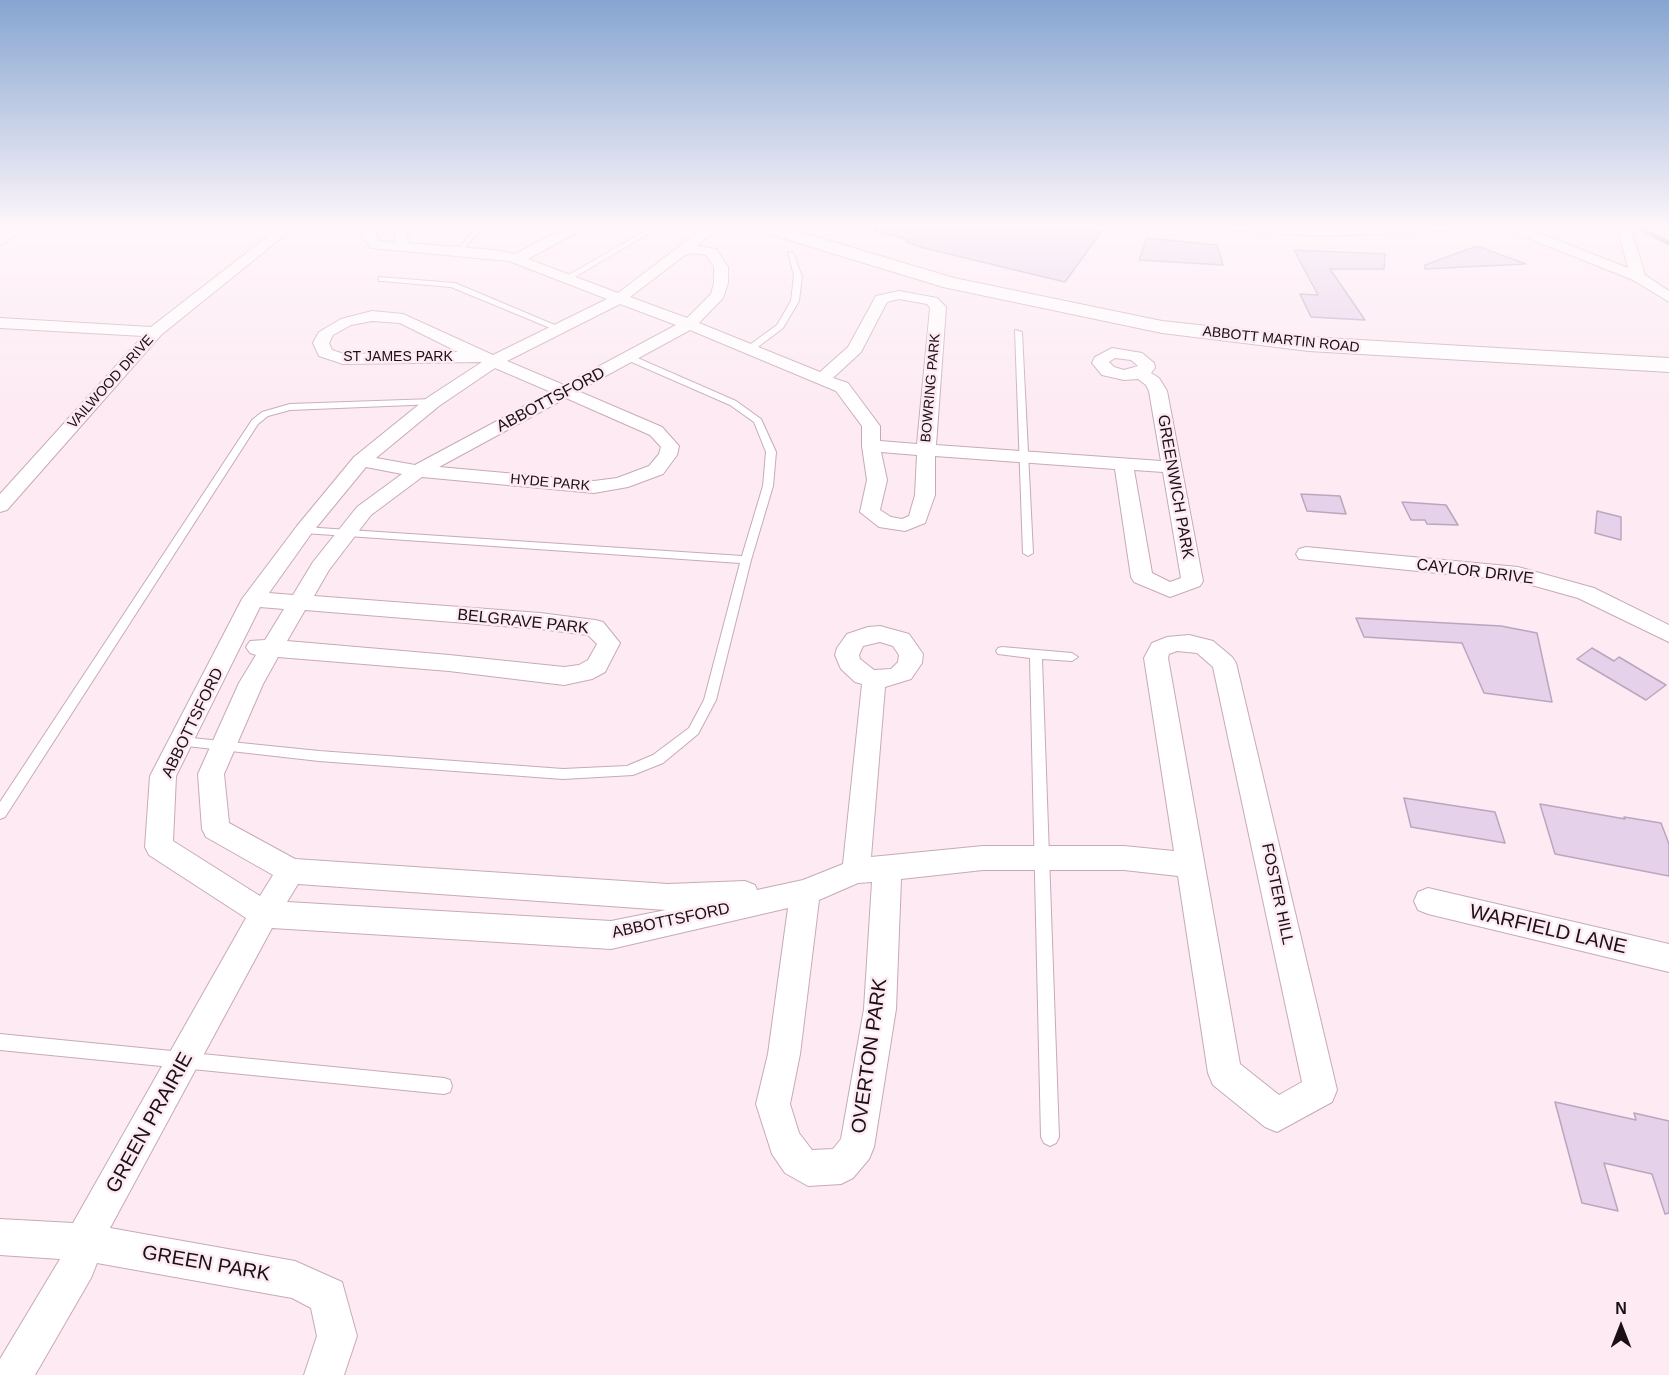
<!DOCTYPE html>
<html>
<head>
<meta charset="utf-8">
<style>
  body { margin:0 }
  #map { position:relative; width:1669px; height:1375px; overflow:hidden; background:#fdeaf3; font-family:Arial,sans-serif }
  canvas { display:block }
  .north { position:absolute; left:1591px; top:1297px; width:60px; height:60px; -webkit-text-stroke:4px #fdeaf3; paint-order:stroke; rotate:0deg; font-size:16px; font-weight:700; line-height:24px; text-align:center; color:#1a1015 }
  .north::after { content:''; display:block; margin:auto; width:21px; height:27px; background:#1a1015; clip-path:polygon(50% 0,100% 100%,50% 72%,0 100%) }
</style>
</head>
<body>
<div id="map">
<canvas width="1669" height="1375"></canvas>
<div class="north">N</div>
</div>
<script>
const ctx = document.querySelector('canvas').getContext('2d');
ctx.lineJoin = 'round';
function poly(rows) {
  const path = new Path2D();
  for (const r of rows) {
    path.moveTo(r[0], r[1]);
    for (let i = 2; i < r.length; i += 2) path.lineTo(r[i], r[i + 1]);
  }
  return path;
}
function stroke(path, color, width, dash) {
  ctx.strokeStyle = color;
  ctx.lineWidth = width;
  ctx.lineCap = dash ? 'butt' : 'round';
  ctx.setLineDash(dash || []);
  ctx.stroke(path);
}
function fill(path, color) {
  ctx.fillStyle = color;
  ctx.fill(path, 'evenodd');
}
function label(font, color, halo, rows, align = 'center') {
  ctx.font = font + ' Arial,sans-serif';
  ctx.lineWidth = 5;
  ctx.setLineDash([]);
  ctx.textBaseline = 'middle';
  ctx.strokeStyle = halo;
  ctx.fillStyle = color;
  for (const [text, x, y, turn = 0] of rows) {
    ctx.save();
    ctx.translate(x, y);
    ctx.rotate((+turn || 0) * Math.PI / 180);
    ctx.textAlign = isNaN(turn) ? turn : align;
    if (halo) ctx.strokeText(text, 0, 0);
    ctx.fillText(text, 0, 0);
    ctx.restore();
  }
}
const stream = poly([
  [1635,226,1669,243]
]);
const building = poly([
  [875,225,1077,225,1101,232,1065,282,924,248,906,242,909,240,875,231,875,225],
  [1147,238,1217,245,1223,265,1139,260,1147,238],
  [1477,246,1526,264,1425,269,1425,265,1477,246],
  [1294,250,1385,254,1384,269,1330,269,1365,320,1311,317,1300,294,1318,295,1294,250],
  [1301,494,1340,496,1346,514,1307,511,1301,494],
  [1402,502,1446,505,1458,525,1427,524,1425,520,1411,520,1402,502],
  [1597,511,1621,517,1621,540,1595,533,1597,511],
  [1356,618,1501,626,1537,633,1552,702,1484,693,1462,643,1364,637,1356,618],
  [1592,648,1614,661,1619,657,1666,685,1646,700,1577,659,1592,648],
  [1404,798,1495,812,1505,843,1411,827,1404,798],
  [1540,804,1625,819,1624,817,1661,823,1669,844,1669,876,1555,854,1540,804],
  [1555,1102,1636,1120,1634,1113,1669,1121,1669,1213,1665,1214,1652,1174,1604,1163,1618,1211,1582,1203,1555,1102]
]);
const service = poly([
  [478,226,484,226,461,252,457,252,457,250,478,226],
  [654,226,661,226,570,280,563,278,654,226],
  [788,252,793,253,802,276,799,301,783,328,754,350,748,350,748,346,777,325,791,301,794,276,788,252],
  [379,277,455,283,562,328,555,330,451,287,382,281,379,281,379,277],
  [1015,330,1022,332,1033,553,1028,556,1023,553,1015,330],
  [627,356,633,356,736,401,761,419,776,452,773,486,751,560,716,700,698,734,663,763,633,775,563,779,319,761,178,745,176,742,178,739,182,737,319,751,563,769,627,766,653,755,689,728,704,700,740,563,304,533,299,530,304,527,742,556,763,486,766,452,754,422,730,405,627,360,627,356],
  [433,399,437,402,436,404,290,410,268,416,258,424,5,817,0,819,0,802,252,420,262,412,290,404,433,399],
  [1002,647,1072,653,1078,657,1072,661,1042,659,1059,1137,1056,1143,1050,1146,1044,1143,1041,1137,1030,658,998,654,996,651,998,648,1002,647],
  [0,1034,444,1078,450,1080,452,1086,450,1092,444,1094,0,1050,0,1034]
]);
const minor = poly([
  [11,226,24,227,5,243,0,244,0,234,11,226],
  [281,226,296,226,161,335,7,510,0,512,0,494,143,336,0,328,0,318,151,327,281,226],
  [368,226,380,226,375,235,380,241,395,242,395,231,403,226,417,226,407,235,408,243,494,250,515,254,569,226,584,226,583,229,528,259,618,293,706,226,720,226,697,246,716,249,728,267,728,283,723,298,699,323,820,372,848,347,876,296,899,291,937,298,946,307,936,445,1161,461,1149,391,1146,385,1138,379,1124,380,1102,375,1092,363,1095,357,1112,348,1142,353,1154,363,1155,368,1151,373,1159,378,1167,391,1203,581,1200,586,1170,597,1134,582,1131,577,1115,469,935,456,935,495,925,523,905,531,879,527,860,512,867,480,862,446,862,426,836,391,690,330,578,391,662,427,679,446,677,455,663,474,628,487,594,493,422,477,371,515,329,570,314,596,540,613,595,620,603,622,620,643,605,672,592,679,564,685,449,671,278,657,263,684,224,774,229,823,295,859,668,884,745,881,755,885,757,890,803,880,843,864,862,684,855,682,841,669,835,655,837,648,847,634,868,627,880,626,909,634,923,654,922,663,911,679,885,687,871,857,983,846,1124,846,1174,851,1144,658,1152,643,1167,637,1189,635,1213,641,1232,657,1236,663,1337,1090,1332,1102,1277,1132,1265,1127,1213,1085,1208,1073,1178,876,1124,870,983,870,901,879,896,1009,874,1147,869,1159,853,1178,841,1184,808,1186,785,1173,772,1154,756,1104,768,1054,788,908,611,949,272,928,110,1228,295,1261,342,1282,357,1336,344,1375,304,1375,317,1336,311,1308,292,1298,97,1263,91,1278,35,1375,0,1375,0,1359,60,1259,0,1255,0,1219,73,1223,246,918,149,855,145,847,150,776,242,599,297,526,354,457,427,398,482,362,343,364,319,356,313,343,319,332,341,319,372,311,403,314,493,355,607,299,509,261,371,248,361,235,368,226],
  [692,253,706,255,714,267,714,283,711,294,687,318,630,297,685,255,692,253],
  [899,299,927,304,930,308,917,444,880,441,880,426,877,422,848,383,833,378,861,352,887,302,899,299],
  [620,304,676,325,564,385,507,361,620,304],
  [372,321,400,323,458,352,344,354,332,350,329,343,333,335,351,325,372,321],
  [1115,358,1131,360,1138,366,1124,370,1114,367,1109,362,1115,358],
  [495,368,551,392,415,465,376,458,439,406,495,368],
  [566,398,650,435,661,447,659,454,649,466,617,478,594,481,439,467,566,398],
  [881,452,917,455,915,495,909,516,902,519,891,517,880,510,887,480,881,452],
  [366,467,402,474,357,507,313,562,293,595,269,593,311,534,366,467],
  [1134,470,1163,472,1181,578,1170,582,1152,573,1134,470],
  [260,607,284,609,265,640,250,641,246,647,250,653,256,655,239,683,198,774,202,829,206,837,273,875,260,896,173,841,176,776,260,607],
  [305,610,540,629,588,635,597,644,588,660,579,665,564,667,449,655,287,641,305,610],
  [880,642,893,646,899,655,898,662,891,669,874,670,860,659,859,655,863,646,880,642],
  [1177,651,1197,653,1213,667,1302,1082,1279,1095,1240,1064,1168,658,1169,654,1177,651],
  [872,882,864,1009,841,1139,833,1149,812,1150,799,1133,790,1104,800,1054,819,900,858,883,872,882],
  [298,884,666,910,611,921,287,902,298,884],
  [1218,226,1323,228,1463,226,1456,230,1323,236,1225,230,1218,226],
  [1503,226,1521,226,1628,268,1617,226,1630,226,1645,275,1669,291,1669,302,1633,280,1505,229,1503,226],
  [1306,547,1518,567,1594,588,1669,625,1669,642,1578,598,1517,581,1299,559,1296,554,1299,549,1306,547],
  [1428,888,1669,944,1669,972,1428,914,1418,910,1414,901,1418,892,1428,888]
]);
const secondary = poly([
  [753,226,780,226,954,278,1162,321,1309,337,1669,358,1669,372,1309,351,1162,333,943,287,756,230,753,226]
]);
const farStreetnames = [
  ["ABBOTT MARTIN ROAD",1281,340,6],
  ["ST JAMES PARK",398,357],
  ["VAILWOOD DRIVE",111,382,-48],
  ["BOWRING PARK",931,388,-85],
  ["HYDE PARK",550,483,5]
];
const streetNames = [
  ["ABBOTTSFORD",551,400,-28],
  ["GREENWICH PARK",1175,487,80],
  ["CAYLOR DRIVE",1475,572,7],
  ["BELGRAVE PARK",523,622,6],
  ["ABBOTTSFORD",193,723,-64],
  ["FOSTER HILL",1277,894,78],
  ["ABBOTTSFORD",671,921,-12]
];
const nearStreetnames = [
  ["WARFIELD LANE",1548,930,13],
  ["OVERTON PARK",870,1056,-82],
  ["GREEN PRAIRIE",150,1123,-61],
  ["GREEN PARK",206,1264,10]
];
stroke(stream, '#948eaf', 4.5);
fill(building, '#e6d1ea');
stroke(building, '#baa6be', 1.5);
stroke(service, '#c7aab8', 2);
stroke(minor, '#c7aab8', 2);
stroke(secondary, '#c7aab8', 2);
fill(service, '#fff');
fill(minor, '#fff');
fill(secondary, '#fff');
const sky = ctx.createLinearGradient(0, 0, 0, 418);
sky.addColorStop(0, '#86a5d1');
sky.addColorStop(0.54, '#fef6fa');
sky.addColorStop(1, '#fef6fa00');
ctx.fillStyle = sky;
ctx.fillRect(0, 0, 1669, 418);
label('14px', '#1a1015', '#fdeaf3', farStreetnames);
label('16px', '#1a1015', '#fdeaf3', streetNames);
label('20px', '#1a1015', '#fdeaf3', nearStreetnames);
</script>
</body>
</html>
